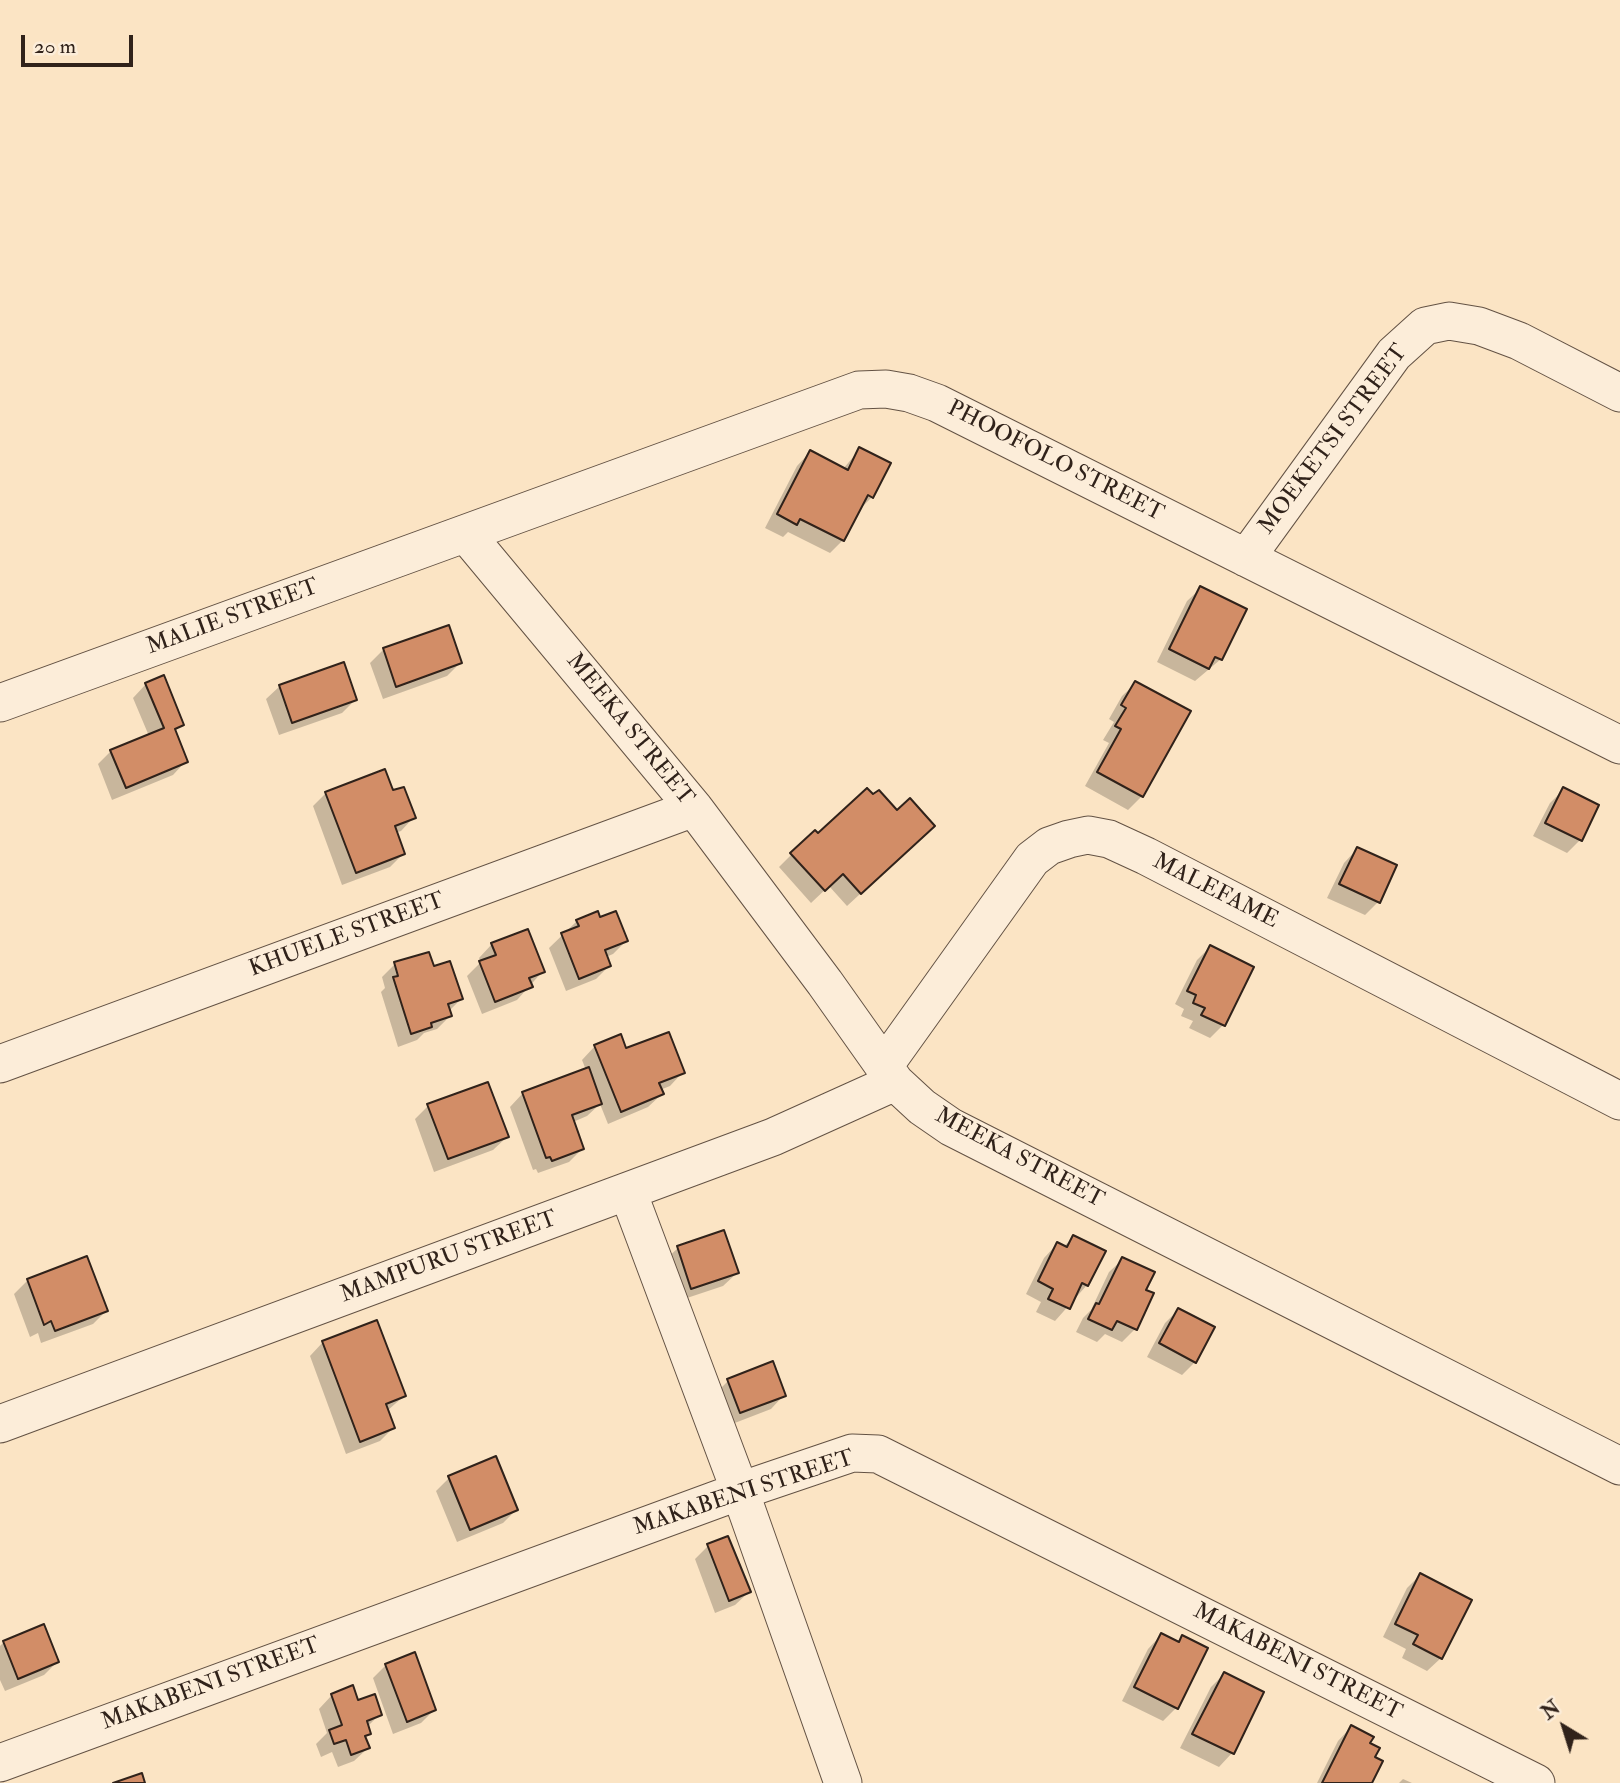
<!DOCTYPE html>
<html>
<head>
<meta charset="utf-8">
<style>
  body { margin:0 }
  #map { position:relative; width:1620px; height:1783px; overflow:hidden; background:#fbe4c4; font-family:"IM FELL Double Pica",serif }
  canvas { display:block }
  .north { position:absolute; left:1529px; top:1692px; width:70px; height:70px; -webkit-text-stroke:5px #fcedd9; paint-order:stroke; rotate:322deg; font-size:19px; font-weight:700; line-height:28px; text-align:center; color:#30221a }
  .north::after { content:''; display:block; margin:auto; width:24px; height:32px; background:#30221a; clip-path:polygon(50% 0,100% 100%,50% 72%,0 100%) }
  .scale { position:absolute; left:21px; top:35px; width:112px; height:32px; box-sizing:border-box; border:4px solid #30221a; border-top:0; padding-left:9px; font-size:21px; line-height:24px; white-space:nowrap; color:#30221a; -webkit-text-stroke:5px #fcedd9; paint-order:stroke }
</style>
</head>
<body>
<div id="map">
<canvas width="1620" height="1783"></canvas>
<div class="north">N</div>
<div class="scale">20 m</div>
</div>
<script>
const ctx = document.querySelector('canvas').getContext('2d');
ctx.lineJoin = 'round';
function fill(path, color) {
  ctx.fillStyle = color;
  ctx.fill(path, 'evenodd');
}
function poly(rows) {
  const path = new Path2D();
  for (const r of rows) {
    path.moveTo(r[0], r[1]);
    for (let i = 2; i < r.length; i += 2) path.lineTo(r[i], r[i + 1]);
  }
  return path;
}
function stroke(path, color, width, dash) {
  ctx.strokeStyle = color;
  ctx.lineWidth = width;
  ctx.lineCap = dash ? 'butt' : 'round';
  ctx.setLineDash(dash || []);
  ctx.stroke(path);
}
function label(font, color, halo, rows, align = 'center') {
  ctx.font = font + ' "IM FELL Double Pica",serif';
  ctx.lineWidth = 5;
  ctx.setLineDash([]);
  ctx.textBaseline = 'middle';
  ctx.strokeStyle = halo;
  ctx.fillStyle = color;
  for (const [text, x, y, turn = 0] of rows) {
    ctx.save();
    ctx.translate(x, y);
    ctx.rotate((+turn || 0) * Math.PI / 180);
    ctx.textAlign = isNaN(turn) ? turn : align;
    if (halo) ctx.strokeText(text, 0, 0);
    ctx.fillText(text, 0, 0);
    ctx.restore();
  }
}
const shadow = poly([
  [860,449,872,497,858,511,843,540,830,553,788,532,783,537,765,528,797,466,810,452,843,469],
  [1201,588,1221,659,1195,681,1157,662,1187,601],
  [384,649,460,663,447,676,383,699,370,663],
  [1136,683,1189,712,1142,796,1128,810,1085,786,1109,743,1103,740,1114,722,1109,719,1122,696],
  [146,684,182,724,174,732,186,761,173,775,112,800,98,764,111,751,149,736,133,698],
  [280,686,355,700,342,713,279,735,266,699],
  [1564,789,1580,840,1567,853,1533,836,1550,803],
  [326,793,392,793,414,817,401,831,395,833,403,854,390,867,342,885,313,806],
  [818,835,920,839,847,906,829,886,811,903,779,867,792,854],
  [1357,849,1378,902,1365,915,1327,898,1344,863],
  [599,919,626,941,613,954,606,957,609,966,596,979,566,991,549,948,577,921],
  [492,944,543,971,517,1000,482,1014,467,976,481,962,479,958],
  [1210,947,1251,967,1223,1025,1210,1038,1189,1028,1193,1021,1181,1016,1184,1009,1175,1004,1197,960],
  [395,964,433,968,461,999,449,1011,450,1016,437,1029,424,1033,417,1040,398,1047,381,992,385,988,382,977],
  [595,1046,625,1051,683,1072,670,1086,660,1090,662,1094,648,1107,608,1124,600,1104,587,1116,573,1122,582,1149,569,1162,538,1173,536,1169,533,1170,510,1107,523,1093,586,1070,582,1060],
  [428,1106,507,1137,493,1150,434,1172,415,1119],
  [1074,1237,1087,1285,1055,1321,1036,1312,1041,1302,1026,1294,1044,1258,1057,1244,1063,1247],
  [678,1248,737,1273,723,1286,678,1301,664,1261],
  [1123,1259,1144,1291,1135,1329,1122,1342,1105,1334,1097,1342,1076,1332,1083,1318,1091,1310,1109,1272],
  [28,1280,106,1311,93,1324,41,1343,38,1333,30,1337,14,1294],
  [1178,1310,1195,1362,1182,1375,1147,1357,1165,1323],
  [323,1342,404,1396,387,1411,393,1428,380,1441,346,1454,310,1356],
  [728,1381,784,1395,771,1409,727,1426,715,1394],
  [449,1478,516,1510,503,1523,457,1542,436,1491],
  [708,1546,749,1592,735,1605,715,1613,695,1559],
  [1420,1575,1441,1658,1427,1671,1402,1658,1406,1649,1383,1637,1407,1588],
  [1161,1635,1176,1643,1182,1637,1176,1708,1163,1721,1122,1701,1148,1649],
  [4,1642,57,1662,44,1675,5,1691,0,1680,0,1646],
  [386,1665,434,1710,421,1723,393,1734,373,1678],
  [1224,1674,1262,1693,1232,1753,1219,1767,1180,1748,1211,1687],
  [332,1695,357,1703,380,1714,367,1727,369,1733,364,1738,368,1748,354,1761,338,1767,332,1752,321,1757,316,1744,327,1733,319,1709],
  [1351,1727,1368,1744,1373,1758,1370,1783,1317,1783,1338,1741],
  [1403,1779,1412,1783,1399,1783]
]);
const building = poly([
  [859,447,891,463,873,498,868,495,844,541,800,519,797,525,777,514,810,450,848,470,859,447],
  [1200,586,1247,609,1222,660,1215,657,1209,669,1169,649,1200,586],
  [449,625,462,663,396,687,383,648,449,625],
  [344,662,357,700,292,723,279,685,344,662],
  [164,675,184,725,175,729,188,762,126,788,110,750,164,728,145,683,164,675],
  [1135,681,1191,711,1143,797,1097,772,1121,729,1115,726,1126,708,1121,705,1135,681],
  [385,769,393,790,404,787,416,818,395,826,405,854,356,873,325,792,385,769],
  [1563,787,1599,805,1582,841,1545,823,1563,787],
  [867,788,873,794,879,790,897,810,910,798,935,826,861,894,843,874,825,891,790,853,815,830,818,833,867,788],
  [1357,847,1397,865,1380,903,1339,884,1357,847],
  [598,911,600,917,616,911,628,941,605,950,611,966,579,979,561,933,579,926,576,920,598,911],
  [528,929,545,972,529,978,533,987,495,1002,479,961,496,955,491,943,528,929],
  [1210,945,1254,967,1225,1026,1201,1015,1205,1008,1193,1003,1196,995,1187,991,1210,945],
  [429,952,434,966,450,961,463,999,448,1004,452,1016,431,1023,432,1027,411,1034,393,977,398,976,394,962,429,952],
  [669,1032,685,1073,659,1083,664,1094,621,1112,594,1045,621,1034,626,1048,669,1032],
  [589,1067,602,1104,572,1115,584,1149,552,1161,550,1157,546,1158,522,1092,589,1067],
  [488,1082,509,1137,448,1159,427,1104,488,1082],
  [724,1230,739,1273,691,1289,677,1246,724,1230],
  [1073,1235,1106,1251,1088,1286,1082,1283,1070,1309,1048,1299,1053,1289,1038,1281,1057,1242,1067,1247,1073,1235],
  [87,1256,108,1311,55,1331,51,1321,44,1325,27,1279,87,1256],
  [1122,1257,1155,1272,1146,1290,1154,1293,1137,1330,1117,1321,1112,1330,1088,1319,1096,1303,1099,1304,1122,1257],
  [1178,1308,1215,1327,1196,1363,1159,1343,1178,1308],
  [377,1320,406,1396,386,1404,395,1428,360,1442,322,1341,377,1320],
  [773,1361,786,1396,740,1413,727,1379,773,1361],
  [496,1456,518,1510,470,1530,448,1476,496,1456],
  [728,1536,751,1592,729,1601,707,1544,728,1536],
  [1420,1573,1472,1600,1442,1659,1413,1644,1418,1635,1395,1624,1420,1573],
  [44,1624,59,1662,18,1679,3,1641,44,1624],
  [1161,1633,1179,1642,1182,1635,1208,1648,1178,1709,1134,1687,1161,1633],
  [415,1652,436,1710,407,1722,385,1664,415,1652],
  [1224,1672,1264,1692,1234,1754,1192,1734,1224,1672],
  [353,1685,358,1700,375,1694,382,1715,367,1721,371,1734,365,1736,370,1748,351,1755,346,1740,334,1744,329,1730,342,1725,331,1694,353,1685],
  [1351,1725,1374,1737,1370,1743,1380,1748,1375,1757,1383,1761,1372,1783,1322,1783,1351,1725],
  [142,1773,145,1783,113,1783,142,1773]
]);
const minor = poly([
  [466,534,694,808,825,983,895,1082,922,1107,951,1127,1620,1466],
  [1246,558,1394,354,1425,326,1449,321,1479,326,1519,341,1620,393],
  [0,703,859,390,886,389,909,393,937,403,1620,745],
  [0,1064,694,808],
  [884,1066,1032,859,1049,846,1069,839,1088,835,1109,839,1146,856,1620,1101],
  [628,1192,740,1491,843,1783],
  [0,1424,773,1137,895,1082],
  [0,1763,740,1491,852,1453,878,1454,1536,1783]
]);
const streetNames = [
  ["MOEKETSI STREET",1334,440,-53],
  ["PHOOFOLO STREET",1055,462,27],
  ["MALIE STREET",233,618,-20],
  ["MEEKA STREET",629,730,51],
  ["MALEFAME",1215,892,27],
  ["KHUELE STREET",347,936,-20],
  ["MEEKA STREET",1019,1159,28],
  ["MAMPURU STREET",449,1258,-20],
  ["MAKABENI STREET",744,1494,-18],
  ["MAKABENI STREET",1297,1663,27],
  ["MAKABENI STREET",211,1685,-20]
];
fill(shadow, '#0003');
fill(building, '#d28d67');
stroke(building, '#30221a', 2);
stroke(minor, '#635244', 39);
stroke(minor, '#fcedd9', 37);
label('23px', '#30221a', '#fcedd9', streetNames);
</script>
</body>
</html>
